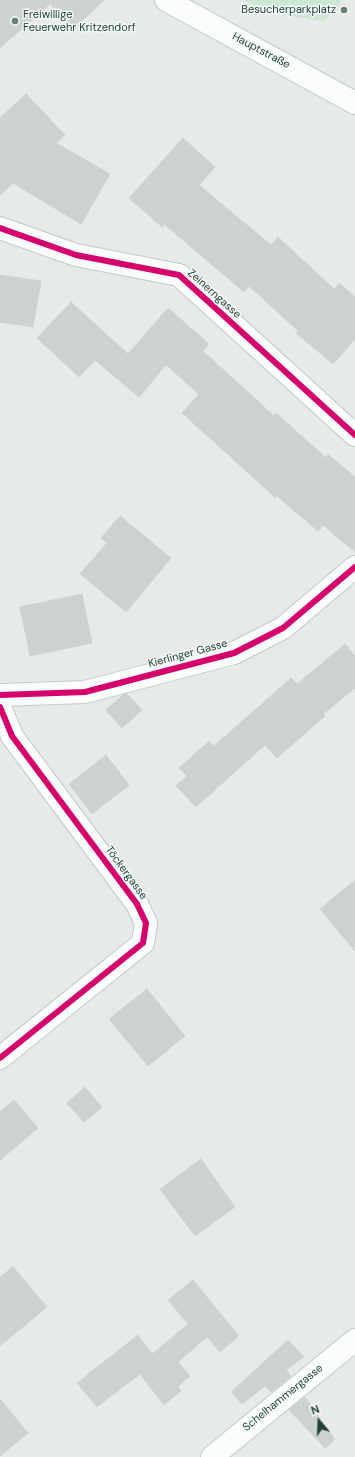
<!DOCTYPE html>
<html>
<head>
<meta charset="utf-8">
<style>
  body { margin:0 }
  #map { position:relative; width:355px; height:1457px; overflow:hidden; background:#e6ebe9; font-family:"DM Sans",sans-serif }
  canvas { display:block }
  .north { position:absolute; left:299px; top:1401px; width:40px; height:40px; -webkit-text-stroke:3px #f4faf7; paint-order:stroke; rotate:341deg; font-size:11px; font-weight:700; line-height:16px; text-align:center; color:#214138 }
  .north::after { content:''; display:block; margin:auto; width:14px; height:18px; background:#214138; clip-path:polygon(50% 0,100% 100%,50% 72%,0 100%) }
</style>
</head>
<body>
<div id="map">
<canvas width="355" height="1457"></canvas>
<div class="north">N</div>
</div>
<script>
const ctx = document.querySelector('canvas').getContext('2d');
ctx.lineJoin = 'round';
function fill(path, color) {
  ctx.fillStyle = color;
  ctx.fill(path, 'evenodd');
}
function poly(rows) {
  const path = new Path2D();
  for (const r of rows) {
    path.moveTo(r[0], r[1]);
    for (let i = 2; i < r.length; i += 2) path.lineTo(r[i], r[i + 1]);
  }
  return path;
}
function stroke(path, color, width, dash) {
  ctx.strokeStyle = color;
  ctx.lineWidth = width;
  ctx.lineCap = dash ? 'butt' : 'round';
  ctx.setLineDash(dash || []);
  ctx.stroke(path);
}
function label(font, color, halo, rows, align = 'center') {
  ctx.font = font + ' "DM Sans",sans-serif';
  ctx.lineWidth = 3;
  ctx.setLineDash([]);
  ctx.textBaseline = 'middle';
  ctx.strokeStyle = halo;
  ctx.fillStyle = color;
  for (const [text, x, y, turn = 0] of rows) {
    ctx.save();
    ctx.translate(x, y);
    ctx.rotate((+turn || 0) * Math.PI / 180);
    ctx.textAlign = isNaN(turn) ? turn : align;
    if (halo) ctx.strokeText(text, 0, 0);
    ctx.fillText(text, 0, 0);
    ctx.restore();
  }
}
const green = poly([
  [244,0,342,0,324,21,272,13]
]);
const building = poly([
  [0,0,104,0,74,29,50,4,0,48,0,0],
  [26,94,65,135,56,143,110,174,81,224,13,183,0,195,0,118,26,94],
  [183,138,215,167,199,185,271,245,278,237,334,289,339,283,355,297,355,339,333,364,296,333,298,331,249,286,244,292,164,224,162,227,129,198,183,138],
  [0,275,41,281,33,327,0,322,0,275],
  [71,302,128,354,168,308,209,344,203,351,274,416,276,413,326,458,328,454,355,477,355,552,323,525,318,531,277,496,276,498,182,413,199,394,166,365,139,397,95,360,79,377,37,338,71,302],
  [120,516,171,558,126,612,80,574,107,543,101,538,120,516],
  [82,594,92,643,30,656,20,607,82,594],
  [345,644,355,656,355,688,323,714,325,716,277,758,265,745,196,807,176,786,187,776,179,768,209,741,214,746,291,678,297,684,345,644],
  [127,694,142,710,122,728,106,710,123,695,127,694],
  [106,755,129,785,92,814,69,784,106,755],
  [355,880,355,951,320,909,355,880],
  [147,989,185,1036,148,1066,109,1019,147,989],
  [85,1087,102,1107,84,1122,67,1103,85,1087],
  [14,1100,38,1128,0,1160,0,1112,14,1100],
  [201,1159,235,1207,195,1236,160,1189,201,1159],
  [13,1267,47,1307,0,1346,0,1277,13,1267],
  [193,1280,239,1336,220,1352,207,1337,178,1362,190,1376,178,1386,181,1391,164,1405,140,1374,97,1407,77,1383,138,1335,152,1354,188,1324,168,1300,193,1280],
  [288,1340,304,1357,286,1370,291,1376,271,1392,265,1386,242,1404,231,1392,288,1340],
  [305,1397,335,1440,325,1448,289,1410,305,1397],
  [0,1399,28,1433,0,1456,0,1399]
]);
const minor = poly([
  [0,228,76,255,179,275,355,435],
  [0,695,85,692,234,653,283,628,355,567],
  [0,707,12,736,137,904,146,923,143,943,0,1058],
  [212,1457,355,1340]
]);
const secondary = poly([
  [166,0,355,103]
]);
const cycleway = poly([
  [0,228,76,255,179,275,355,435],
  [0,695,85,692,234,653,283,628,355,567],
  [0,707,12,736,137,904,146,923,143,943,0,1058]
]);
const markers = [
  [344,10,4,"#667c76"],
  [15,21,4,"#667c76"]
];
const poiNames = [
  ["Besucherparkplatz",336,10],
  ["Freiwillige",23,15,"left"],
  ["Feuerwehr Kritzendorf",23,28,"left"]
];
const streetNames = [
  ["Hauptstraße",261,51,28],
  ["Zeinerngasse",214,294,42],
  ["Kierlinger Gasse",188,654,-15],
  ["Töckergasse",126,873,54],
  ["Schelhammergasse",283,1398,-39]
];
fill(green, '#cee6d5');
fill(building, '#ccd2d0');
stroke(building, '#ced4d2', 1);
stroke(minor, '#c3c8c6', 24);
stroke(secondary, '#c1c9c6', 24);
stroke(minor, '#fbfcfc', 22);
stroke(secondary, '#fbfcfc', 22);
stroke(cycleway, '#d6006c', 6);
for (const [x, y, r, color] of markers) {
  const dot = new Path2D();
  dot.arc(x, y, r, 0, 2 * Math.PI);
  ctx.fillStyle = color;
  ctx.fill(dot);
  stroke(dot, '#f4faf7', 1.5);
}
label('11px', '#214138', '#f4faf7', poiNames, 'right');
label('11px', '#214138', '#f4faf7', streetNames);
</script>
</body>
</html>
